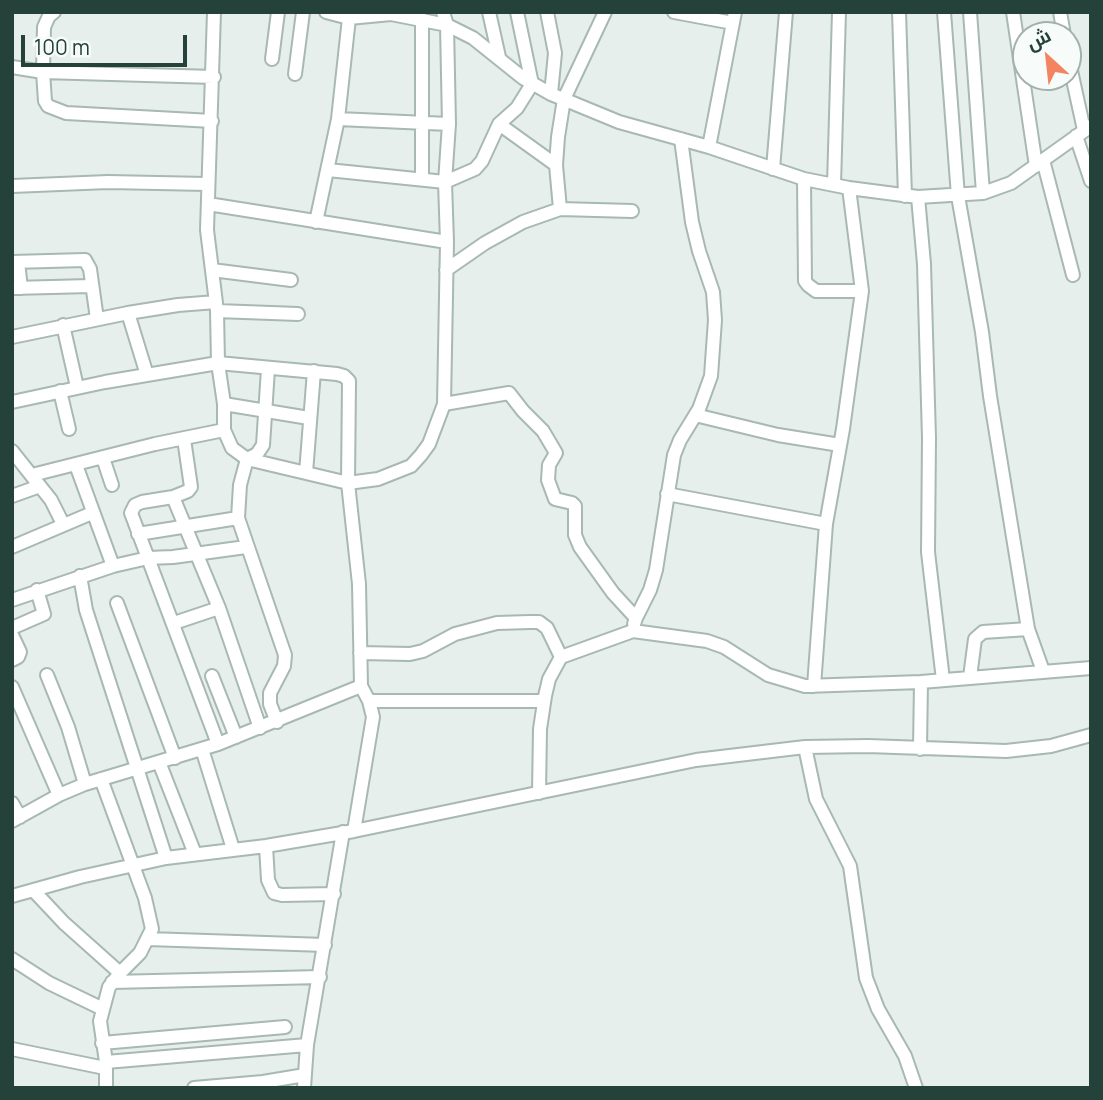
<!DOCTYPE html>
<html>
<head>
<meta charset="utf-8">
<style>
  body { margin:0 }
  #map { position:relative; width:1103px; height:1100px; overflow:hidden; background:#e6efeb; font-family:Manrope,Cairo,sans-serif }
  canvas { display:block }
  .frame { position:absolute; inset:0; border:14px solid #24423a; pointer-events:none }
  .north { position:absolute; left:1012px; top:21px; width:70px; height:70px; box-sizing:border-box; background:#f7fbf9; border:2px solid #a3b1ad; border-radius:50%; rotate:333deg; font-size:19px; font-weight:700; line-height:28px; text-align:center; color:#24423a }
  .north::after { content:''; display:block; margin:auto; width:24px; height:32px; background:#f4845f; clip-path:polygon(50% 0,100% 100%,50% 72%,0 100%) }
  .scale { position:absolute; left:21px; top:35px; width:166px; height:32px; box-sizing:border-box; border:4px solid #24423a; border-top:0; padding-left:9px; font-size:21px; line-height:24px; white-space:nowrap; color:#24423a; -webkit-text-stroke:5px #f7fbf9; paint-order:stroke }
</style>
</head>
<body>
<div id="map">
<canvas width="1103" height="1100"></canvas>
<div class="frame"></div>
<div class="north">ش</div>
<div class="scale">100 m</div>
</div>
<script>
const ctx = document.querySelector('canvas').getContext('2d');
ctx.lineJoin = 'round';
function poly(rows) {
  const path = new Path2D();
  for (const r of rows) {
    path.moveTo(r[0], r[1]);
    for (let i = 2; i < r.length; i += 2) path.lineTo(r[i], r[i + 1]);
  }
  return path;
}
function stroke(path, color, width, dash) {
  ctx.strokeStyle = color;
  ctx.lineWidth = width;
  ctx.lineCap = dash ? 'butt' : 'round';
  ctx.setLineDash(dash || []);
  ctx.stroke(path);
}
const street = poly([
  [54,12,49,16,44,27,43,72,45,101,48,106,66,113,212,121],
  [214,12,207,230,217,311,218,363,224,404,224,430,232,448,247,459,306,473],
  [326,12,349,18,391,14,447,25,473,38,523,78,551,94,619,122,709,147,804,179,849,188,918,197,983,193,1011,183,1091,126],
  [489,12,499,57],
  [547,12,555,53,551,94],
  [674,12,733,23],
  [899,12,905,196],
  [944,12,958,196,982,332,990,396,1028,629,1043,671],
  [970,12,983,193],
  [1013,12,1036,166],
  [1060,12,1064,35],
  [1068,57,1084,130],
  [272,59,278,12],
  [12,67,43,72,214,77],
  [295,74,303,12],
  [338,119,449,124],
  [499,124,556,165,560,209,632,211],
  [1076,136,1091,181],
  [709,147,735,12],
  [1043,160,1073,275],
  [556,165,558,137,564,99,605,12],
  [773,169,786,12],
  [328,170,445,182,475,169,482,161,499,124,517,108,532,84,517,12],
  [422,179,422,19],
  [804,179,805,281,808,285,816,291,862,291],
  [834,185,839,12],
  [12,186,108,182,207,184],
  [918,197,924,264,929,438,928,552,943,680],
  [208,204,447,242],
  [316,222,338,119,349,18],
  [12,262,85,260,90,269,97,319],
  [18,262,21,288],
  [212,270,291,280],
  [446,270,485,243,523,222,560,209],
  [12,288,91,286],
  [217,311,298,314],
  [128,313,147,375],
  [63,325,77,387],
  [12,337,128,313,178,305,216,302],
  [268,369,263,445,257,454,247,459,240,485,238,518,285,655,284,666,270,693,270,704,277,722],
  [314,371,306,473,348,483,378,479,411,466,421,455,429,444,444,404,447,242,445,182,449,124,447,25,443,12],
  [60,391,69,429],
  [12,402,105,382,218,363,337,374,344,376,349,381,348,483,359,584,361,686,369,701,373,717,354,831],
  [224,404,309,418],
  [444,404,509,393,523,411,543,431,556,453,549,465,548,480,555,499,572,503,575,506,575,535,580,547,613,593,636,618,634,624],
  [695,415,778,435,840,445],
  [184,439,191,487,188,491,173,497,142,502,135,505,131,513,218,744],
  [12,451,51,500,63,524],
  [103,458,112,485],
  [76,465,113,566],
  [32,475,155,444,224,430],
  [667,494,826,524],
  [12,496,40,486],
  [173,497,219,608,260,728],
  [138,534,238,518],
  [12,547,92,513],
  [80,576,86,610,166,858],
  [12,600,113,566,148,558,173,557,246,547],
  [117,603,175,758],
  [636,618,650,590,656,570,674,455,680,440,699,409,711,376,715,320,713,292,699,251,692,222,681,139],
  [174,623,219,608],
  [12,628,44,614,37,590],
  [12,635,20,652,18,657,12,660],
  [360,653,410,654,423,651,455,634,497,623,530,622,539,622,547,628,561,657,633,631,707,641,724,647,768,675,805,686,921,682,1091,668],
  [47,675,68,727,85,784],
  [212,676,236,737],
  [970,677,975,639,983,632,1028,629],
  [814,686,826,524,843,429,862,291,849,188],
  [12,687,59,795],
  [369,701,544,701],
  [805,747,816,799,850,866,866,978,878,1009,905,1056,916,1088],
  [202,749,233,849],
  [920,749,921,682],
  [159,762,195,854],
  [101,779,145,898,152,929,140,953,120,973],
  [539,793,540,729,545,696,549,679,561,657],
  [12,803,20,817],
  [12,821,59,795,85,784,218,744,361,686],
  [266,846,268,880,274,893,282,895,334,894],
  [33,890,64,923,120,973,109,987,100,1021,106,1062,106,1088],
  [12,896,80,877,166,858,266,846,354,831,696,760,805,747,868,746,1006,751,1051,746,1091,735],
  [148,939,325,945],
  [12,959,49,983,103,1009],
  [112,982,320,977],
  [102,1043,285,1027],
  [12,1049,105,1068],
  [106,1062,307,1045],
  [194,1088,263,1082,305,1075],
  [304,1088,307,1045,343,832]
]);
stroke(street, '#a8b8b2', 16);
stroke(street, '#fff', 12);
</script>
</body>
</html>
